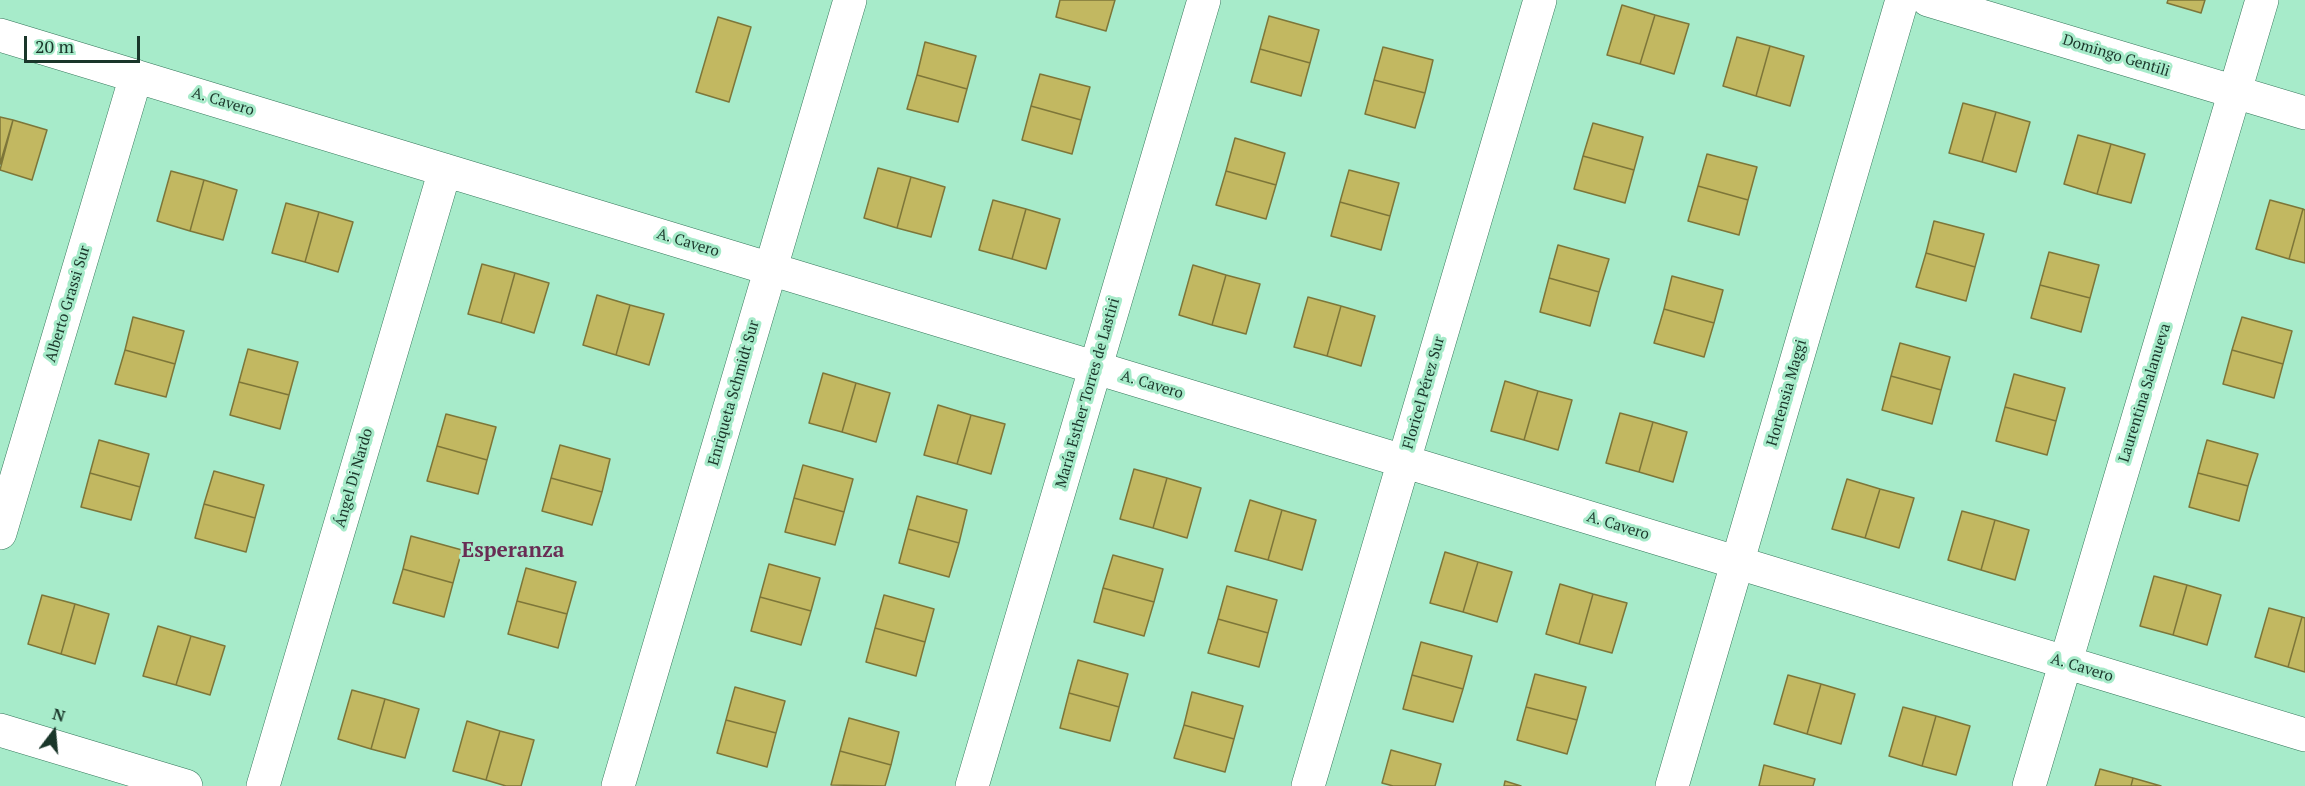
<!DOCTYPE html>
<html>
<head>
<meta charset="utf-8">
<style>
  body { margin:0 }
  #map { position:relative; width:2305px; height:786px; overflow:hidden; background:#a7ebca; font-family:"PT Serif",serif }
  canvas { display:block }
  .north { position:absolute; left:24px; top:702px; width:60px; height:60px; -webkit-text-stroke:4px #a7ebca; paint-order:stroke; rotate:16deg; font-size:16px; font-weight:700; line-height:24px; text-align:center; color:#1a362a }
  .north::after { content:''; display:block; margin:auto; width:21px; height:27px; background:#1a362a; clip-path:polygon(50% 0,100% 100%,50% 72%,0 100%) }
  .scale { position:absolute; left:24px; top:36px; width:116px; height:27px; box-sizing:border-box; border:3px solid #1a362a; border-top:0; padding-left:8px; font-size:18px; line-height:21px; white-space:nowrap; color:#1a362a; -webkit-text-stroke:4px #a7ebca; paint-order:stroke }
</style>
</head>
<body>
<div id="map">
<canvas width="2305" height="786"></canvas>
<div class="north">N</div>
<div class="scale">20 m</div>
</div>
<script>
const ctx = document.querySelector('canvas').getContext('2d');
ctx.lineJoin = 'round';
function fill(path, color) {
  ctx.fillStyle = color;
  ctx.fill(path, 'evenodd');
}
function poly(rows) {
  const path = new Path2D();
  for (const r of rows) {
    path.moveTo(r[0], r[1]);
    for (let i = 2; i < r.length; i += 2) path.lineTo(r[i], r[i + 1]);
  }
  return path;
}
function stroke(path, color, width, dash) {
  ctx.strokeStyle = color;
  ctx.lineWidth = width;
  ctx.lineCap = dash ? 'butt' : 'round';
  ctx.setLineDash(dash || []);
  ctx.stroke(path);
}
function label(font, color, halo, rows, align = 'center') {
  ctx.font = font + ' "PT Serif",serif';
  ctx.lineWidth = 6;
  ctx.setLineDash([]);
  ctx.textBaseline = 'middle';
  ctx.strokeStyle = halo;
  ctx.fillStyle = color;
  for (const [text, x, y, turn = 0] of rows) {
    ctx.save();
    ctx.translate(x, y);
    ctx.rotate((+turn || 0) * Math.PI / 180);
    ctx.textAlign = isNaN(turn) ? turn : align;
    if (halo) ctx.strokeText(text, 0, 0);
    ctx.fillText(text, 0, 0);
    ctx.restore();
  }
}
const building = poly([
  [1060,0,1115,0,1106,31,1056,17,1060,0],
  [2168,0,2205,0,2201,13,2167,3,2168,0],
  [1622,5,1655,15,1640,64,1607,55,1622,5],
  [1655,15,1689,24,1674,74,1640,64,1655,15],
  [1269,16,1319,30,1310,63,1260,49,1269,16],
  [718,17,751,27,729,102,696,92,718,17],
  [1737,37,1770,46,1756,96,1723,86,1737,37],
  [925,42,976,56,967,89,917,75,925,42],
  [1770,46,1804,56,1790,106,1756,96,1770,46],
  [1383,47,1433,60,1425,93,1374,80,1383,47],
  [1260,49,1310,63,1301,96,1251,82,1260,49],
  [1040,74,1090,87,1081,120,1031,106,1040,74],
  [917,75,967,89,958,122,907,109,917,75],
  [1374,80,1425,93,1415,128,1365,114,1374,80],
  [1963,103,1996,112,1982,162,1949,153,1963,103],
  [1031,106,1081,120,1072,154,1022,140,1031,106],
  [1996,112,2030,122,2016,172,1982,162,1996,112],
  [0,117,13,120,0,164,0,117],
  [13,120,47,130,32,180,0,170,13,120],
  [1593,123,1643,137,1634,170,1583,156,1593,123],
  [2078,135,2111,144,2097,194,2064,184,2078,135],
  [1235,138,1285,153,1276,185,1226,171,1235,138],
  [2111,144,2145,154,2131,203,2097,194,2111,144],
  [1707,154,1757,167,1748,200,1698,186,1707,154],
  [1583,156,1634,170,1625,203,1574,189,1583,156],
  [878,168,911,177,897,228,864,218,878,168],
  [1349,170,1399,183,1390,216,1340,202,1349,170],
  [171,171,204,180,190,231,157,221,171,171],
  [1226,171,1276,185,1266,219,1216,205,1226,171],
  [911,177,945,187,931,237,897,228,911,177],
  [204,180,237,190,223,240,190,231,204,180],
  [1698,186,1748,200,1739,235,1688,221,1698,186],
  [993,200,1026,209,1012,259,979,250,993,200],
  [2270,200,2303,209,2289,259,2256,249,2270,200],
  [1340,202,1390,216,1381,250,1331,236,1340,202],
  [286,203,319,212,305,262,272,253,286,203],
  [1026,209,1060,219,1046,269,1012,259,1026,209],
  [2303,209,2305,210,2305,263,2289,259,2303,209],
  [319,212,353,222,338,272,305,262,319,212],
  [1934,221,1984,234,1975,267,1926,253,1934,221],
  [1558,245,1609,259,1599,292,1549,278,1558,245],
  [2049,252,2099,265,2090,298,2040,285,2049,252],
  [1926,253,1975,267,1966,301,1916,287,1926,253],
  [482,264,515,273,501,323,468,314,482,264],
  [1193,265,1226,275,1212,325,1179,315,1193,265],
  [515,273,549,283,534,333,501,323,515,273],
  [1226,275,1260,284,1246,334,1212,325,1226,275],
  [1672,276,1723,290,1714,323,1664,309,1672,276],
  [1549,278,1599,292,1590,326,1540,312,1549,278],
  [2040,285,2090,298,2081,332,2031,318,2040,285],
  [597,295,630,305,616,355,583,345,597,295],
  [1308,297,1341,306,1327,356,1294,347,1308,297],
  [630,305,664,314,649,365,616,355,630,305],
  [1341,306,1375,316,1361,366,1327,356,1341,306],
  [1664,309,1714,323,1704,357,1654,343,1664,309],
  [133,317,184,331,175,364,125,350,133,317],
  [2242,317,2292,331,2283,364,2232,350,2242,317],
  [1900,343,1950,357,1941,390,1891,376,1900,343],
  [248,349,298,362,289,395,239,382,248,349],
  [125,350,175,364,166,397,115,384,125,350],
  [2232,350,2283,364,2274,398,2223,384,2232,350],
  [823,373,856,383,842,432,809,423,823,373],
  [2014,374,2065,388,2056,421,2005,407,2014,374],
  [1891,376,1941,390,1932,424,1882,410,1891,376],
  [1505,381,1538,391,1524,440,1491,431,1505,381],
  [239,382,289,395,280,429,230,415,239,382],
  [856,383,890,393,876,442,842,432,856,383],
  [1538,391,1572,400,1558,450,1524,440,1538,391],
  [938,405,971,415,957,464,924,455,938,405],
  [2005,407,2056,421,2047,455,1996,441,2005,407],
  [1620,413,1653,422,1639,472,1606,463,1620,413],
  [446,414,496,427,487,460,437,446,446,414],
  [971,415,1005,424,991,474,957,464,971,415],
  [1653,422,1687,432,1673,482,1639,472,1653,422],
  [99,440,149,454,140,487,90,473,99,440],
  [2207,440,2258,454,2248,486,2198,473,2207,440],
  [560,445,610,459,602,492,551,478,560,445],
  [437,446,487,460,478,494,427,481,437,446],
  [803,465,853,479,844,512,794,498,803,465],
  [1134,469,1167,478,1153,528,1120,519,1134,469],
  [214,471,264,485,255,518,204,504,214,471],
  [90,473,140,487,131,520,81,507,90,473],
  [2198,473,2248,486,2239,521,2189,507,2198,473],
  [551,478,602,492,592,525,542,511,551,478],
  [1167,478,1201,488,1187,538,1153,528,1167,478],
  [1847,479,1880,489,1865,538,1832,529,1847,479],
  [1880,489,1914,498,1899,548,1865,538,1880,489],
  [917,496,967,510,959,543,908,529,917,496],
  [794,498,844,512,835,545,785,532,794,498],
  [1250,500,1282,510,1268,560,1235,551,1250,500],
  [204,504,255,518,246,552,195,538,204,504],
  [1282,510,1316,520,1302,570,1268,560,1282,510],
  [1962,511,1995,520,1981,570,1948,560,1962,511],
  [1995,520,2029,530,2015,580,1981,570,1995,520],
  [908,529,959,543,949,577,899,563,908,529],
  [411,536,462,550,453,583,403,569,411,536],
  [1445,552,1478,562,1463,612,1430,603,1445,552],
  [1113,555,1163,569,1154,602,1103,588,1113,555],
  [1478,562,1512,572,1497,622,1463,612,1478,562],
  [769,564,820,578,811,611,760,597,769,564],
  [526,568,576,582,567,614,517,601,526,568],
  [403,569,453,583,444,617,393,603,403,569],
  [2154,576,2187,585,2173,635,2140,626,2154,576],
  [1560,584,1593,594,1579,644,1546,634,1560,584],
  [2187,585,2221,595,2207,645,2173,635,2187,585],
  [1227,586,1277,600,1268,633,1218,619,1227,586],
  [1103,588,1154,602,1144,636,1094,622,1103,588],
  [1593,594,1627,603,1612,653,1579,644,1593,594],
  [42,595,75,604,61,654,28,644,42,595],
  [884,595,934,609,925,642,875,628,884,595],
  [760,597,811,611,801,645,751,631,760,597],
  [517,601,567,614,558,648,508,634,517,601],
  [75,604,109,614,95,664,61,654,75,604],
  [2269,608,2302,617,2288,667,2255,657,2269,608],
  [2302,617,2305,618,2305,672,2288,667,2302,617],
  [1218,619,1268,633,1259,667,1208,653,1218,619],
  [158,626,191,636,176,685,143,676,158,626],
  [875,628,925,642,916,676,866,662,875,628],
  [191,636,225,646,210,695,176,685,191,636],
  [1421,642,1472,656,1463,689,1412,675,1421,642],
  [1078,660,1128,674,1119,707,1069,693,1078,660],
  [1535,674,1586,687,1577,720,1526,707,1535,674],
  [1412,675,1463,689,1453,722,1403,709,1412,675],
  [1788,675,1821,684,1807,734,1774,724,1788,675],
  [1821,684,1855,694,1841,744,1807,734,1821,684],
  [735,687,785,701,776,733,726,720,735,687],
  [352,690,385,699,371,749,338,739,352,690],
  [1192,692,1243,706,1234,739,1184,725,1192,692],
  [1069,693,1119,707,1110,741,1060,728,1069,693],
  [385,699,419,709,405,758,371,749,385,699],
  [1526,707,1577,720,1567,754,1517,740,1526,707],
  [1903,707,1936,716,1922,766,1889,756,1903,707],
  [1936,716,1970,726,1956,775,1922,766,1936,716],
  [849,718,899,732,891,765,840,751,849,718],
  [726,720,776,733,767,767,717,753,726,720],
  [467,721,500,731,486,780,453,771,467,721],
  [1184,725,1234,739,1225,772,1174,758,1184,725],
  [500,731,534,740,521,786,506,786,486,780,500,731],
  [1391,750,1441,764,1435,786,1393,786,1382,783,1391,750],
  [840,751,891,765,885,786,831,785,840,751],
  [1764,765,1815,779,1813,786,1759,786,1764,765],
  [2100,769,2133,778,2131,786,2095,786,2100,769],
  [2133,778,2161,786,2131,786,2133,778],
  [1505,781,1521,786,1504,786,1505,781]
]);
const minor = poly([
  [1928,0,2305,113],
  [0,35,2305,735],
  [0,533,136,76],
  [0,730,186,786],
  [263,786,445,170],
  [618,786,850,0],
  [972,786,1204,0],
  [1308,786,1540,0],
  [1672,786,1902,0],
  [2029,786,2262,0]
]);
const streetNames = [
  ["Domingo Gentili",2116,56,17],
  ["A. Cavero",223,102,17],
  ["A. Cavero",688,243,17],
  ["Alberto Grassi Sur",68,304,-73],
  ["A. Cavero",1152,385,17],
  ["Enriqueta Schmidt Sur",734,393,-74],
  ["María Esther Torres de Lastiri",1088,393,-74],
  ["Floricel Pérez Sur",1424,393,-74],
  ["Hortensia Maggi",1787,393,-74],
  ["Laurentina Salanueva",2145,393,-73],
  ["Ángel Di Nardo",354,478,-74],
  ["A. Cavero",1618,526,17],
  ["A. Cavero",2082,668,17]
];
const districtNames = [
  ["Esperanza",513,551]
];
fill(building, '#c2b861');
stroke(building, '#7d7639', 1.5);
stroke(minor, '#337559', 34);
stroke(minor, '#fff', 33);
label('15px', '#1a362a', '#a7ebca', streetNames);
label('bold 21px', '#692d54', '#a7ebca', districtNames);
</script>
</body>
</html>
